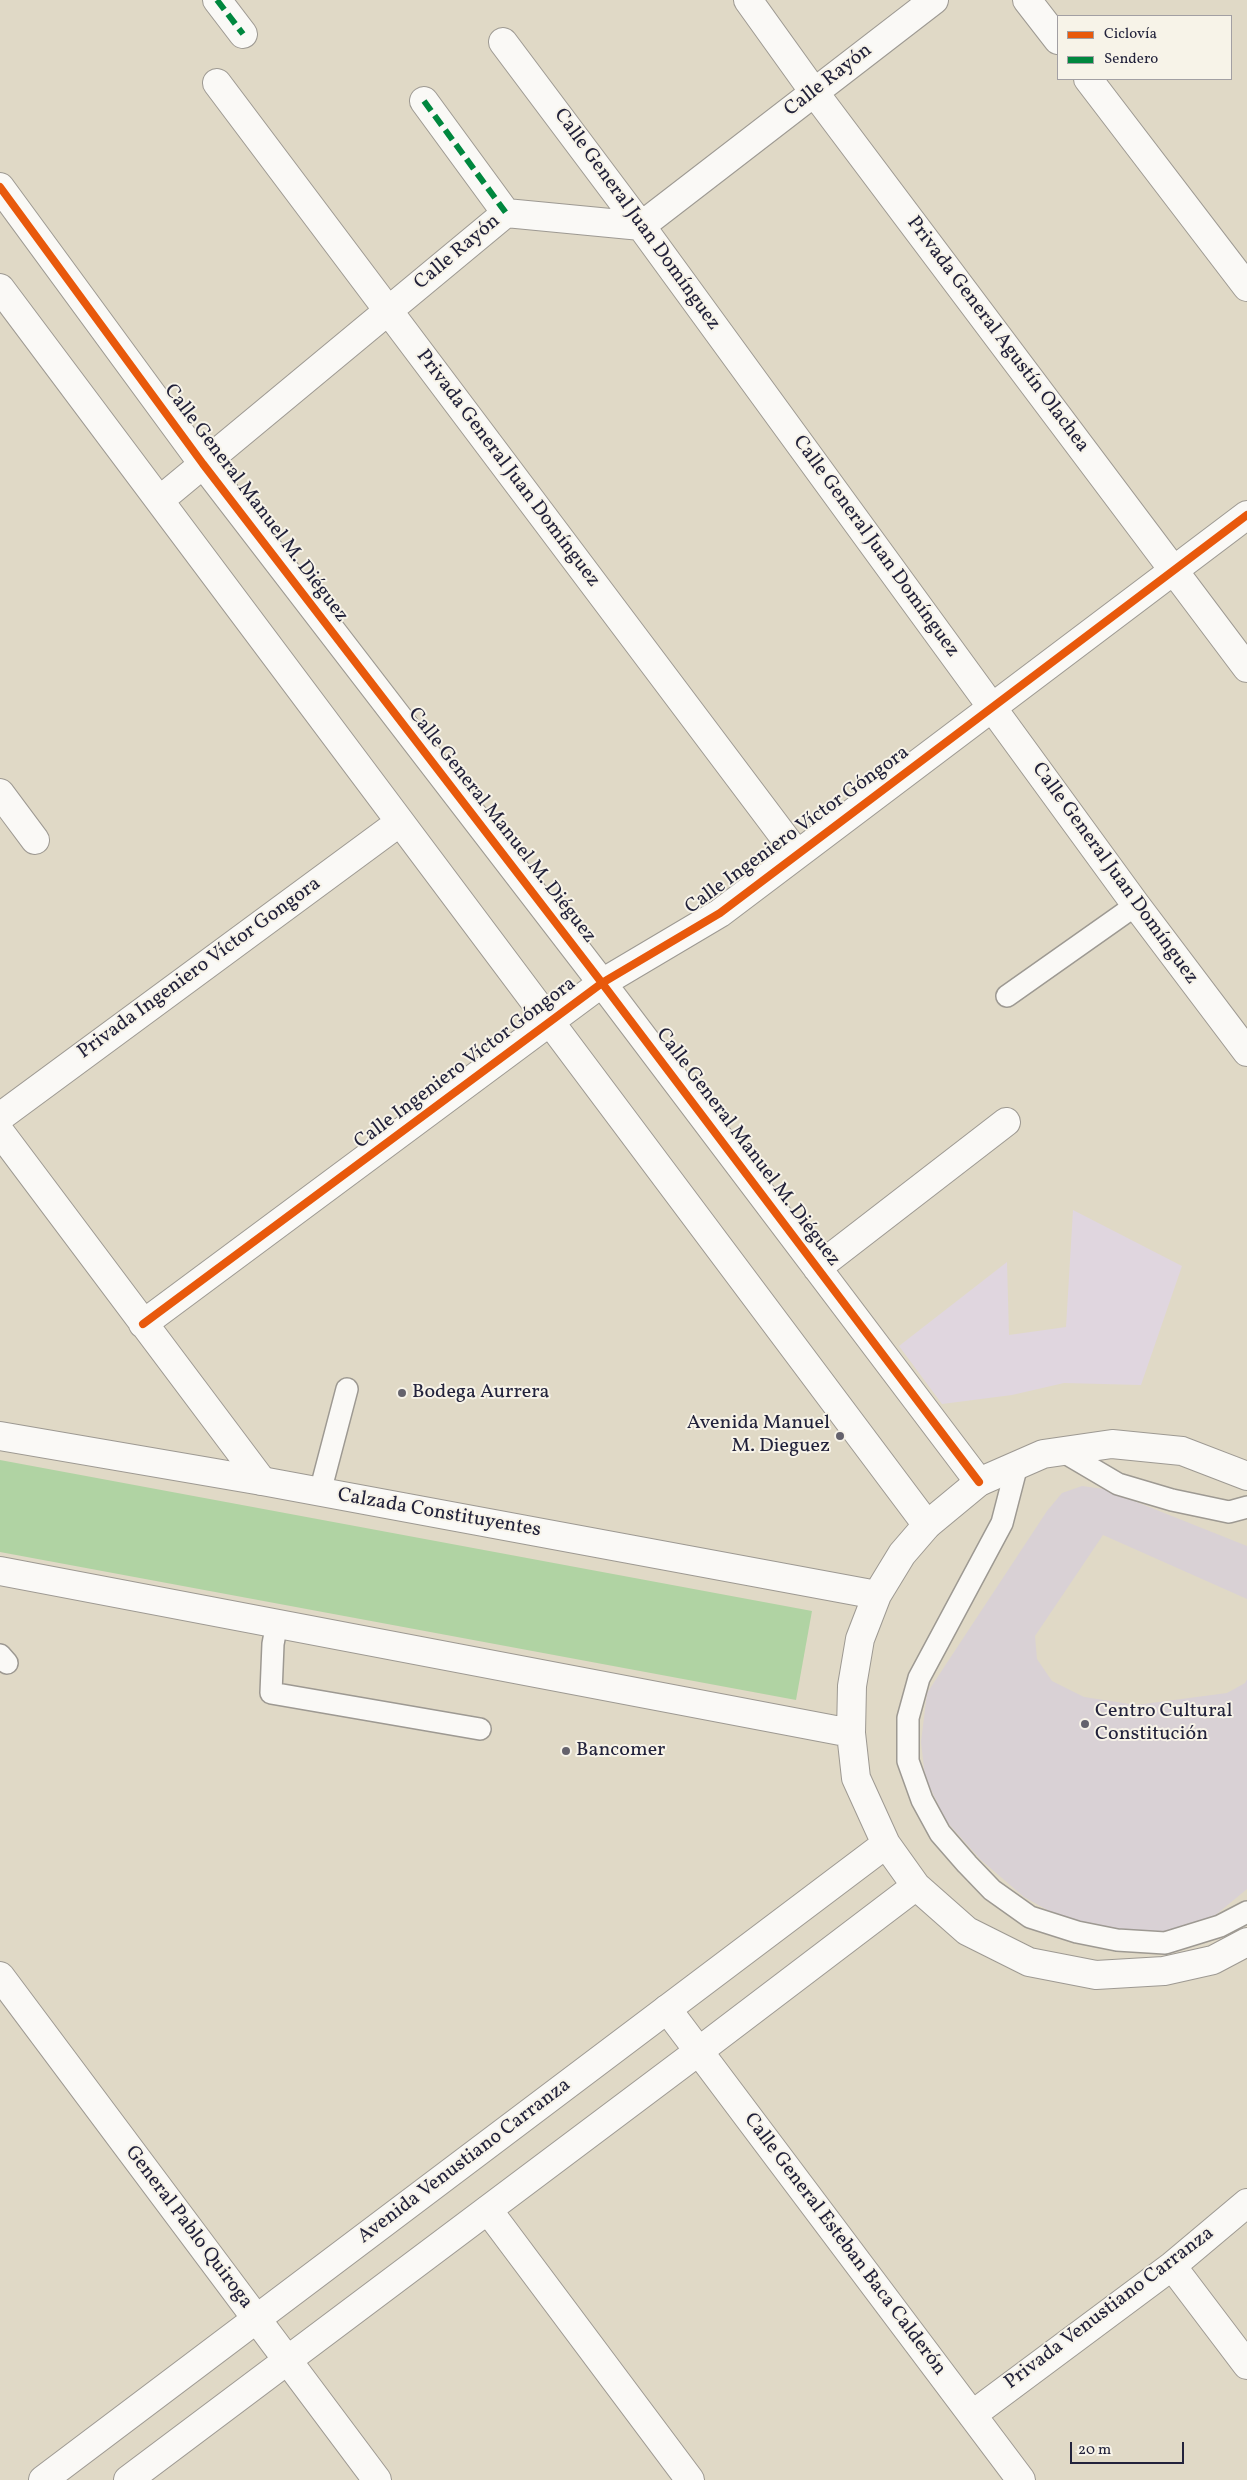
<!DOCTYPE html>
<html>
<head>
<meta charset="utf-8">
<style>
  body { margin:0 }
  #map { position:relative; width:1247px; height:2480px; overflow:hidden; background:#e0d9c6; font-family:Vollkorn,serif }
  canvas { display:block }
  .legend { position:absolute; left:1057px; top:15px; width:175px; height:65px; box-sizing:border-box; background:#f7f3e8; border:1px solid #a29fa3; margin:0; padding:6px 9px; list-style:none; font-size:15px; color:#22223b }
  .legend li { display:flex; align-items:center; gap:10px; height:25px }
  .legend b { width:25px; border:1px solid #a29fa3 }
  .scale { position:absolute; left:1070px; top:2442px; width:114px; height:22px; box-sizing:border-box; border:2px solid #22223b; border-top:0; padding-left:6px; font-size:15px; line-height:18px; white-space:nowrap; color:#22223b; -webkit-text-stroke:4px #f7f3e8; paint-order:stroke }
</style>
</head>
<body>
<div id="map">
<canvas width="1247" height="2480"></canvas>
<ul class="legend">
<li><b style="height:6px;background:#e8590c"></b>Ciclovía</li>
<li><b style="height:6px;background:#00873e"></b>Sendero</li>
</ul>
<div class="scale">20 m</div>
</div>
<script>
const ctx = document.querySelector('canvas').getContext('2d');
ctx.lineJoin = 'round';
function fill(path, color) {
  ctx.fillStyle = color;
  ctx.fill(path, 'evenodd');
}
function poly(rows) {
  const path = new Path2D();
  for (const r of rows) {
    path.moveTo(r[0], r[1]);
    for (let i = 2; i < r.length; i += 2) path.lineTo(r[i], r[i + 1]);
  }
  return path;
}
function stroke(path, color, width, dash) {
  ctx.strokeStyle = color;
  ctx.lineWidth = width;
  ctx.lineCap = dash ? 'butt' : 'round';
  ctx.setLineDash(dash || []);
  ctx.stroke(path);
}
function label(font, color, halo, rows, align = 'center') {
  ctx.font = font + ' Vollkorn,serif';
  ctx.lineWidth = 4;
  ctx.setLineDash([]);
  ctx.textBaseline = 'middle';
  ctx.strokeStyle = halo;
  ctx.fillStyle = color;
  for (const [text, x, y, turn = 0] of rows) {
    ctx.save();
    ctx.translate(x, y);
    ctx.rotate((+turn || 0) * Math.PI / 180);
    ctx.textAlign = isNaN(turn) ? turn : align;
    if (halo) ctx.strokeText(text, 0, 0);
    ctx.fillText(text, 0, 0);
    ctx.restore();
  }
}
const built = poly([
  [1073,1210,1182,1266,1141,1385,1064,1383,1012,1395,942,1404,899,1346,1007,1262,1009,1335,1066,1327]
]);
const green = poly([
  [0,1460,812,1611,796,1700,0,1552]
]);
const building = poly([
  [1082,1486,1104,1489,1247,1546,1247,1599,1103,1535,1035,1636,1037,1659,1052,1681,1084,1697,1136,1705,1227,1693,1245,1683,1247,1679,1247,1889,1212,1918,1167,1932,1117,1932,1067,1921,1024,1897,981,1860,946,1821,925,1777,921,1742,927,1693,1047,1511,1062,1493]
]);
const service = poly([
  [1007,996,1136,905],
  [1062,1451,1118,1484,1172,1500,1229,1512,1247,1507],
  [1017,1465,1002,1523,919,1678,908,1718,908,1761,922,1800,940,1833,967,1864,992,1890,1030,1917,1077,1932,1117,1940,1165,1943,1220,1926,1247,1912],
  [320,1492,347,1389],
  [277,1623,273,1644,271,1693,480,1729],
  [0,1655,7,1663]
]);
const minor = poly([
  [217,0,243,34],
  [748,0,814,92,1247,668],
  [1027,0,1058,40],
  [503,42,641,226,1136,905,1247,1052],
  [1088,79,1247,287],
  [217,83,797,854],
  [424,101,506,213],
  [0,187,203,464,602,983,979,1482],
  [0,288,927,1525],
  [160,500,506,213,641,226,934,0],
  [0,793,35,840],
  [0,1117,400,822],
  [0,1132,262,1481],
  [817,1268,1006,1122],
  [143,1324,602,983,720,913,1247,515],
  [0,1976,377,2480],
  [667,2009,1021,2480],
  [488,2210,690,2480],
  [1172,2266,1247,2365],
  [972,2415,1172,2266,1247,2203]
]);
const tertiary = poly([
  [0,1436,262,1481,877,1595],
  [1247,1476,1182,1451,1112,1444,1043,1454,979,1482,927,1525,902,1554,877,1595,860,1639,852,1686,851,1733,856,1778,886,1844,916,1886,967,1931,1029,1962,1096,1975,1164,1971,1213,1960,1247,1942],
  [0,1571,851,1733],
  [43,2480,886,1844],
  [128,2480,699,2051,916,1886]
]);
const quiet = poly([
  [217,0,243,34],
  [424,101,506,213]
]);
const cycleway = poly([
  [0,187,203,464,602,983,979,1482],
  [143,1324,602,983,720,913,1247,515]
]);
const markers = [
  [402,1393,5,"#64626c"],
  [840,1436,5,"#64626c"],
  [1085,1724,5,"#64626c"],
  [566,1751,5,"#64626c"]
];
const streetNames = [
  ["Calle Rayón",829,81,-38],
  ["Calle General Juan Domínguez",636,220,54],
  ["Calle Rayón",458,253,-40],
  ["Privada General Agustín Olachea",997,335,53],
  ["Privada General Juan Domínguez",507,469,53],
  ["Calle General Manuel M. Diéguez",255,504,53],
  ["Calle General Juan Domínguez",875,547,54],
  ["Calle General Manuel M. Diéguez",501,826,52],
  ["Calle Ingeniero Víctor Góngora",798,831,-36],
  ["Calle General Juan Domínguez",1114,874,54],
  ["Privada Ingeniero Víctor Gongora",200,969,-36],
  ["Calle Ingeniero Víctor Góngora",466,1064,-37],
  ["Calle General Manuel M. Diéguez",747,1148,53],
  ["Calzada Constituyentes",439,1514,10],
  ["Avenida Venustiano Carranza",465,2162,-37],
  ["General Pablo Quiroga",188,2228,53],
  ["Calle General Esteban Baca Calderón",844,2245,53],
  ["Privada Venustiano Carranza",1110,2309,-37]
];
const poiNames = [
  ["Bodega Aurrera",412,1393],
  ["Avenida Manuel",830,1424,"right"],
  ["M. Dieguez",830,1447,"right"],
  ["Centro Cultural",1095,1712],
  ["Constitución",1095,1735],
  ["Bancomer",576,1751]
];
fill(built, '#e0d6df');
fill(green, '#b0d3a3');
fill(building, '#d9d1d5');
stroke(service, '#9d9992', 24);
stroke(minor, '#9d9992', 30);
stroke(tertiary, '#9d9992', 30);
stroke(service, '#faf9f6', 21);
stroke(minor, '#faf9f6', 28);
stroke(tertiary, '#faf9f6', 28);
stroke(quiet, '#00873e', 6, [12, 6]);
stroke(cycleway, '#e8590c', 8);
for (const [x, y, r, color] of markers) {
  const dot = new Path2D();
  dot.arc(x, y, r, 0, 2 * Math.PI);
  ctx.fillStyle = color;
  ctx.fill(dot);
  stroke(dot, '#f7f3e8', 2);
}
label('20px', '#22223b', '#f7f3e8', streetNames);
label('20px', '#22223b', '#f7f3e8', poiNames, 'left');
</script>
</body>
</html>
